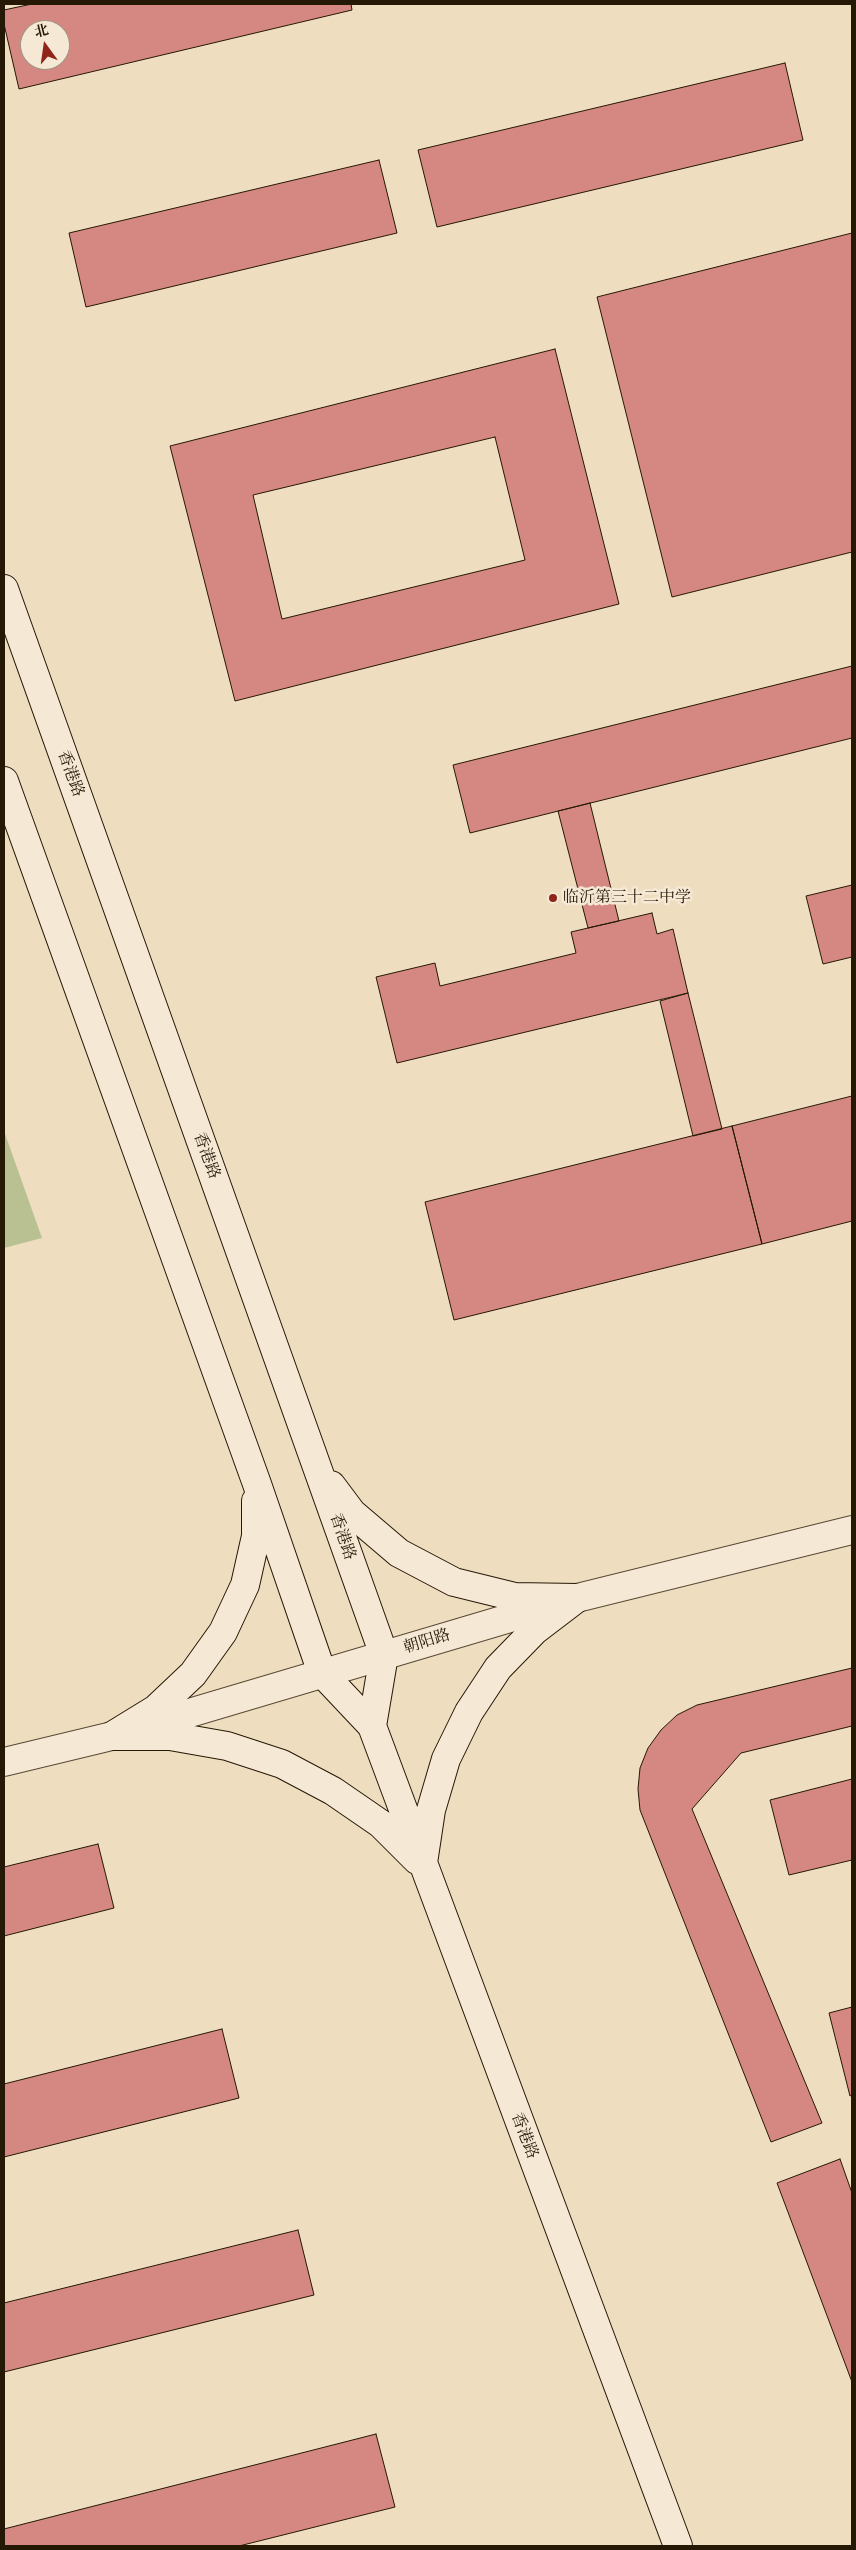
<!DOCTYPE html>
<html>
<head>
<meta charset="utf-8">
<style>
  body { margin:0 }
  #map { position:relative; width:856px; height:2550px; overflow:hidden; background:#efddc0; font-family:"Libre Bodoni","Noto Serif SC",serif }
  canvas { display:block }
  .frame { position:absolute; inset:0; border:5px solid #251805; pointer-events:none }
  .north { position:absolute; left:20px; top:20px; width:50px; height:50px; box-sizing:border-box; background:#f5e9d6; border:1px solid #a29582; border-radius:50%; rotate:346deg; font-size:14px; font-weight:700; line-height:20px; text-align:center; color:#251805 }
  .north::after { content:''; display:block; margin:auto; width:18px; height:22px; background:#8f2418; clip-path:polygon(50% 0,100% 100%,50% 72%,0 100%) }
</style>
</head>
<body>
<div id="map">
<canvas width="856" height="2550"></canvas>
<div class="frame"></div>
<div class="north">北</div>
</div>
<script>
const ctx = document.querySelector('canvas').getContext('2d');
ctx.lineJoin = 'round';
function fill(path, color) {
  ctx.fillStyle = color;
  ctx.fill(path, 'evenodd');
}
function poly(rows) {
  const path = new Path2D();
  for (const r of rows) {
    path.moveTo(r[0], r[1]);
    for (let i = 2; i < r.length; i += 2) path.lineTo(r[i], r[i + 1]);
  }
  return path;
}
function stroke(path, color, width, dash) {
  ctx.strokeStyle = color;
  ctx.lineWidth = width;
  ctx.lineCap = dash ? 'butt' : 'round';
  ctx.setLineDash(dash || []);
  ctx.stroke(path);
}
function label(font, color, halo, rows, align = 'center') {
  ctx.font = font + ' "Libre Bodoni","Noto Serif SC",serif';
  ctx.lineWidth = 5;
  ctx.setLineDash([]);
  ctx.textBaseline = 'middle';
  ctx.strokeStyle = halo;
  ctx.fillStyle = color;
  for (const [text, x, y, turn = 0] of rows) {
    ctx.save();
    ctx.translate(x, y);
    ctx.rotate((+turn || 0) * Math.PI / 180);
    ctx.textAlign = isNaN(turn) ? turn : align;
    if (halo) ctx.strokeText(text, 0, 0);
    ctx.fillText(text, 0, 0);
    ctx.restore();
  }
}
const green = poly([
  [4,1131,42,1238,4,1248]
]);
const building = poly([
  [32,4,351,4,352,10,19,89,4,24,4,10,32,4],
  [30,30,60,30,60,60,30,60,30,30],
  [785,63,803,140,437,227,418,150,785,63],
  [379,160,397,233,86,307,69,233,379,160],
  [852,233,852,552,672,597,597,297,852,233],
  [555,349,619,604,235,701,170,446,555,349],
  [495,437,525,560,282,619,253,495,495,437],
  [852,666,852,738,470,833,453,765,852,666],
  [590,803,619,921,588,928,558,811,590,803],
  [852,885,852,957,823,964,806,896,852,885],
  [652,913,657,934,673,929,688,993,397,1063,376,977,435,963,440,986,576,953,571,932,652,913],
  [688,993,722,1129,693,1136,660,1001,688,993],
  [852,1096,852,1221,762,1244,732,1126,852,1096],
  [732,1126,762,1244,454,1320,425,1202,732,1126],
  [852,1668,852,1726,741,1753,692,1809,822,2123,771,2142,640,1810,638,1789,640,1768,648,1748,661,1730,677,1715,697,1705,852,1668],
  [852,1779,852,1860,789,1875,770,1800,852,1779],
  [98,1844,114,1908,4,1936,4,1867,98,1844],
  [852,2007,852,2095,850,2096,829,2013,852,2007],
  [222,2029,239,2098,4,2157,4,2084,222,2029],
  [840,2159,852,2193,852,2382,777,2183,840,2159],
  [298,2230,314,2295,4,2372,4,2303,298,2230],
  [376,2434,395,2507,239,2546,4,2546,4,2529,376,2434]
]);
const tertiary = poly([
  [4,1762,112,1736,577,1598,852,1530]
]);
const secondary = poly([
  [4,589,384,1655,372,1726],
  [4,781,257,1484,322,1673,372,1726,678,2546],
  [331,1485,352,1513,399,1553,454,1582,515,1597,577,1598],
  [112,1736,170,1736,227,1746,282,1764,333,1791,381,1824,417,1860],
  [112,1736,156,1709,193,1674,223,1632,245,1585,256,1536,256,1501],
  [423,1863,431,1810,446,1759,469,1712,498,1668,535,1630,577,1598]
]);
const markers = [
  [553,898,5,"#8f2418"]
];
const streetNames = [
  ["香港路",70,774,70],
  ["香港路",206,1156,70],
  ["香港路",342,1537,71],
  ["朝阳路",427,1642,-17],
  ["香港路",524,2136,69]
];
const poiNames = [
  ["临沂第三十二中学",563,898]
];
fill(green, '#b9c192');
fill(building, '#d58782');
stroke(building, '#251805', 1);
stroke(tertiary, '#584934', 30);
stroke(secondary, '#251805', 30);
stroke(tertiary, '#f5e9d6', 28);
stroke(secondary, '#f5e9d6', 28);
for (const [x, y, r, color] of markers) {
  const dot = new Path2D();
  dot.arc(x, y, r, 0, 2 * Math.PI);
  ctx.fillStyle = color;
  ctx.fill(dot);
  stroke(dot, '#f5e9d6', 2);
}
label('16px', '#251805', '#f5e9d6', streetNames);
label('16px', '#251805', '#f5e9d6', poiNames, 'left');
</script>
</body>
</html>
